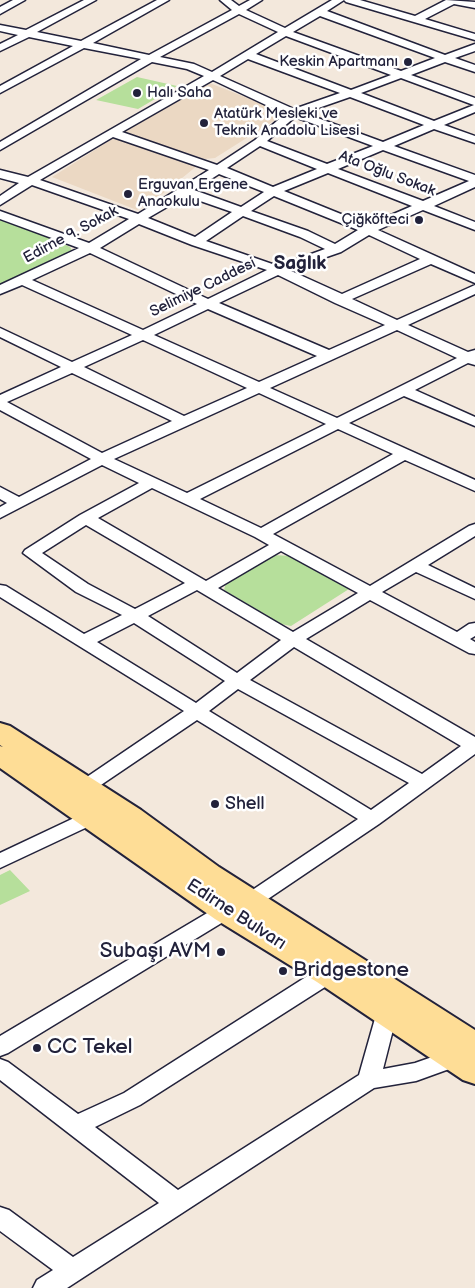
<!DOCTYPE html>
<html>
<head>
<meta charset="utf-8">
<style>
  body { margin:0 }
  canvas { display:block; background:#f3e8dc }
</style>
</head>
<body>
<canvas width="475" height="1288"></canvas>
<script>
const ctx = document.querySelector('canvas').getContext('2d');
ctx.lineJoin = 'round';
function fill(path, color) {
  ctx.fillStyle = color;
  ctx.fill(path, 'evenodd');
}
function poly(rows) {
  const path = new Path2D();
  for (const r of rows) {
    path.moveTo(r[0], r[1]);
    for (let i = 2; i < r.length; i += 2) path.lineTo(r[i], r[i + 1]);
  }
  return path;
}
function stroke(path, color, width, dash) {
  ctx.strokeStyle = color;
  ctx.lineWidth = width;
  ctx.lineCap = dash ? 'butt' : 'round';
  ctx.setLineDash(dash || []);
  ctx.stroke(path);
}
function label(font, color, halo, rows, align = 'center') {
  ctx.font = font + ' "Balsamiq Sans",sans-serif';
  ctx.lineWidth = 5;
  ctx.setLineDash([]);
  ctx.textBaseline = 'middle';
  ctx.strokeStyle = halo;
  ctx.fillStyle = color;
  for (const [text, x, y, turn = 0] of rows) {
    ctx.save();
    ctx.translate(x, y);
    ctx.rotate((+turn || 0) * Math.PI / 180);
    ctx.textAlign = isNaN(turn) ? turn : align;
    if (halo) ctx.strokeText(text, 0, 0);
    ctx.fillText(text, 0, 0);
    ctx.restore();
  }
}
const built = poly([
  [207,82,283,112,283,115,215,158,205,159,127,134,125,131],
  [117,136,198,165,165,192,137,210,52,177]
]);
const green = poly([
  [137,77,177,86,138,109,96,100],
  [0,217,55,240,70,247,74,254,0,287],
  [273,555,291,556,349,589,291,626,281,624,224,590,226,582],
  [10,870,30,891,0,905,0,875]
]);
const minor = poly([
  [13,0,25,0,0,14,0,7,13,0],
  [84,0,96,0,37,32,81,41,157,0,169,0,93,43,149,55,232,10,220,0,231,0,239,6,250,0,262,0,246,10,285,28,332,0,344,0,327,11,445,55,475,44,475,51,455,58,475,65,475,72,445,62,411,75,475,98,475,112,444,125,475,136,475,143,434,129,394,146,475,175,475,187,434,206,475,222,475,230,423,210,378,230,475,274,475,283,431,264,352,299,397,320,475,285,475,294,408,325,468,352,475,350,475,365,468,363,415,390,475,417,475,426,404,396,349,423,475,480,475,491,405,460,273,534,370,586,469,526,475,524,475,536,428,565,475,588,475,599,416,572,382,592,457,632,469,624,475,623,475,636,470,639,475,642,475,654,469,653,370,600,306,639,475,737,475,754,379,824,256,907,233,916,8,1053,0,1056,0,1036,219,906,242,897,358,819,197,720,92,791,85,793,78,791,75,787,78,783,184,711,0,597,0,585,6,586,84,634,122,615,76,592,23,553,25,550,80,515,139,483,102,465,0,518,0,507,7,503,0,499,0,487,19,497,91,459,0,410,0,395,61,367,0,337,0,328,72,362,132,335,22,285,0,294,0,285,79,248,0,219,0,211,89,243,129,219,32,185,0,205,0,196,19,183,0,178,0,170,28,177,204,76,187,69,152,62,0,150,0,142,141,59,84,48,0,93,0,86,73,46,29,37,0,51,0,44,18,35,0,31,0,25,26,30,84,0],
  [239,14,278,32,212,72,194,64,160,57,239,14],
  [320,16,435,58,401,71,293,32,320,16],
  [286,36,391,75,351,90,256,54,286,36],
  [248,59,340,93,294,109,220,76,248,59],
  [401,78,471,104,474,105,434,121,361,93,401,78],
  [213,80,285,114,255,140,217,165,122,132,213,80],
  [350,97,424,125,383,142,304,113,350,97],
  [295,117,373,146,327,164,267,141,295,117],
  [113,137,209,170,138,214,40,180,113,137],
  [260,146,317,169,273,187,227,168,260,146],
  [383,150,469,181,423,201,338,169,383,150],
  [328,173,412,206,368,225,284,191,328,173],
  [219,174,264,192,241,207,194,190,219,174],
  [186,196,232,212,195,237,148,218,186,196],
  [274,196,358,230,335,244,308,231,251,211,274,196],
  [243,216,300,237,325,249,278,266,206,241,243,216],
  [139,224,192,245,267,270,208,299,100,248,139,224],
  [369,235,420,259,342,294,289,270,341,252,369,235],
  [90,253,197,304,143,330,32,280,90,253],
  [278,275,335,303,385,325,329,350,219,303,278,275],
  [208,309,317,356,259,382,154,335,208,309],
  [397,330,457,358,337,418,270,388,397,330],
  [143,340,247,388,184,416,84,367,143,340],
  [72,373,172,421,102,453,7,402,72,373],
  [259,393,326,424,187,493,114,459,259,393],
  [338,429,393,454,261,528,200,499,338,429],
  [152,488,255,537,269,545,206,581,98,518,152,488],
  [86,525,185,583,135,609,88,584,42,553,86,525],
  [281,551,358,593,293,632,218,588,281,551],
  [197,590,281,640,237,673,148,616,197,590],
  [134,623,225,681,196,703,97,642,134,623],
  [294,647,461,746,422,774,250,680,294,647],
  [238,689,409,783,371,810,209,711,238,689],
  [344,0,360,0,415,16,446,0,475,2,475,8,454,4,425,19,475,34,475,40,346,2,344,0],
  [91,810,98,812,101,817,98,822,0,868,0,853,91,810],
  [328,966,336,968,339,974,336,980,140,1105,95,1127,178,1190,359,1075,378,1008,386,1006,394,1008,397,1014,383,1069,415,1063,455,1049,463,1052,466,1058,463,1064,416,1081,374,1088,67,1288,33,1288,37,1280,53,1270,0,1231,0,1207,9,1210,73,1257,159,1203,0,1080,0,1059,8,1062,78,1114,124,1093,320,968,328,966]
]);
const highway = poly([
  [0,723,10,726,141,810,219,867,475,1030,475,1084,463,1080,317,982,215,919,0,768,0,746,3,747,0,745,0,723]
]);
const markers = [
  [408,62,5,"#22223b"],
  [137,93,5,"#22223b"],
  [204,123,5,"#22223b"],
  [128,194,5,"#22223b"],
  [419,220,5,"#22223b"],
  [215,804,5,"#22223b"],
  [221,952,5,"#22223b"],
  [283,971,5,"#22223b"],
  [37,1048,5,"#22223b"]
];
const farPoinames = [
  ["Keskin Apartmanı",398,62,"right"],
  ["Halı Saha",147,93],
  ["Atatürk Mesleki ve",214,114],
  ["Teknik Anadolu Lisesi",214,131],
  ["Erguvan Ergene",138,185],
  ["Anaokulu",138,202],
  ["Çiğköfteci",409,220,"right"]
];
const farStreetnames = [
  ["Ata Oğlu Sokak",387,174,21],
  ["Edirne 9. Sokak",71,235,-28],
  ["Selimiye Caddesi",203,288,-26]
];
const poiNames = [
  ["Shell",225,804]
];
const streetNames = [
  ["Edirne Bulvarı",236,915,33]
];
const farDistrictnames = [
  ["Sağlık",300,264]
];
const nearPoinames = [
  ["Subaşı AVM",211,952,"right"],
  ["Bridgestone",293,971],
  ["CC Tekel",47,1048]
];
fill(built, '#ebd8c3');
fill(green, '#b6df9b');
stroke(minor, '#22223b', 3);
stroke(highway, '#22223b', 4);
fill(minor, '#fff');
fill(highway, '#fedd96');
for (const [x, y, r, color] of markers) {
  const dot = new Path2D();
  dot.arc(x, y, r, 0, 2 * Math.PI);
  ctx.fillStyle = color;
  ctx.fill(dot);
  stroke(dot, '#fff', 2);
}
label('15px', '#22223b', '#fff', farPoinames, 'left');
label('15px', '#22223b', '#fff', farStreetnames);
label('18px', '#22223b', '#fff', poiNames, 'left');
label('18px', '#22223b', '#fff', streetNames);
label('bold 19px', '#22223b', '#fff', farDistrictnames);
label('21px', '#22223b', '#fff', nearPoinames, 'left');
</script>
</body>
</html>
